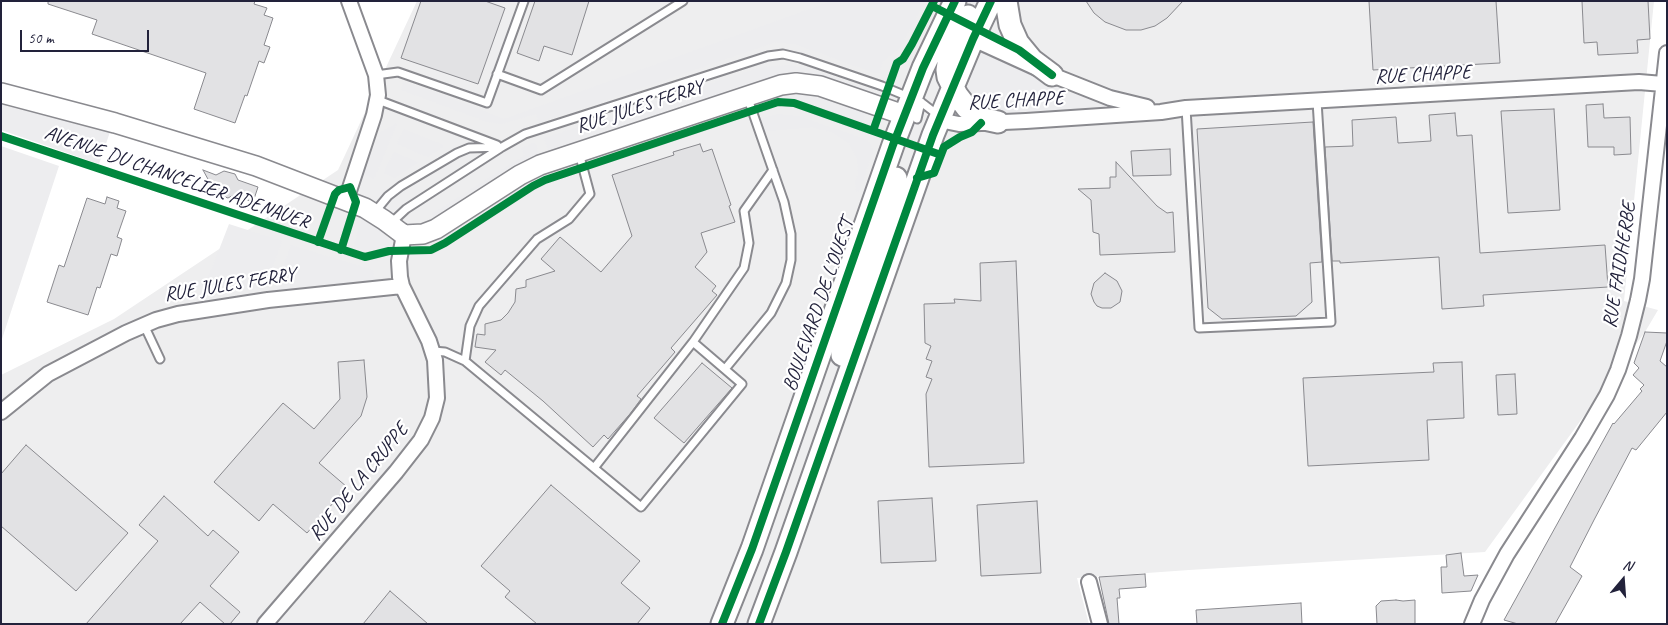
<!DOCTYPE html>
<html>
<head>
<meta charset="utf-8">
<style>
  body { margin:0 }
  #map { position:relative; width:1668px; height:625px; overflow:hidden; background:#fff; font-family:Caveat,sans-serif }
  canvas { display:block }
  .frame { position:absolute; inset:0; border:2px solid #22223b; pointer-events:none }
  .north { position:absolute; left:1598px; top:555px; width:50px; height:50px; -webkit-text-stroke:4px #fff; paint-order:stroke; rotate:18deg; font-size:14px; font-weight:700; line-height:20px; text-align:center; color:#22223b }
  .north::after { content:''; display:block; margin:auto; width:18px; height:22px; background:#22223b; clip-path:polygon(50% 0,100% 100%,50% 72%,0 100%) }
  .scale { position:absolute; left:20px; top:30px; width:129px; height:22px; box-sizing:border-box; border:2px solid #22223b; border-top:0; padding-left:6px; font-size:15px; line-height:18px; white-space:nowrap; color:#22223b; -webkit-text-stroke:4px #fff; paint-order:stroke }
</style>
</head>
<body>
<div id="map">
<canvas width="1668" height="625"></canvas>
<div class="frame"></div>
<div class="north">N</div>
<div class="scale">50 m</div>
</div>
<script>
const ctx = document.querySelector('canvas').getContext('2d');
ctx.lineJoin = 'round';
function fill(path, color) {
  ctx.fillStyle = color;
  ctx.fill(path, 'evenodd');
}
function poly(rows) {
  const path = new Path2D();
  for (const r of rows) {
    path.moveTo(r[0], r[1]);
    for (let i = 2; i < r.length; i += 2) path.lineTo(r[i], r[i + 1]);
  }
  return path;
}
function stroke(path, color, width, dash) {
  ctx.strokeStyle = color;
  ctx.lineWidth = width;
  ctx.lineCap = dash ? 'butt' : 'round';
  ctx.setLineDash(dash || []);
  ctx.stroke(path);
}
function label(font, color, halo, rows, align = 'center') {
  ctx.font = font + ' Caveat,sans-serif';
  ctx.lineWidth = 4.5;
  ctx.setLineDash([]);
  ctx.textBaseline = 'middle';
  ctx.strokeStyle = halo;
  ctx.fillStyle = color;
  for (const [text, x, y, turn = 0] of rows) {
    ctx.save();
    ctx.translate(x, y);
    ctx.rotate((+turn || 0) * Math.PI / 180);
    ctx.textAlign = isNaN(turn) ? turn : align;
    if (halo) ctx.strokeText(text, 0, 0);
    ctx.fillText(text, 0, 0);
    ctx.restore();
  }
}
const built = poly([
  [417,1,1654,1,1624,301,1658,310,1645,332,1485,552,1189,570,1077,578,1089,624,1,624,1,375,114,319,338,170]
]);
const green = poly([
  [832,1,925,1,900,47,883,61,879,73,874,73,795,44,776,42,539,123,536,114,502,124,487,122,401,90,403,82,427,89,504,119],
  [982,50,1113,106,1117,110,1002,116,985,113,966,92],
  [787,65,814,70,867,89,865,93,808,74,794,73,549,153,544,138,761,67],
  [800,91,820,95,866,110,862,123,792,99,783,98,771,101,770,96],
  [1,100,110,132,99,164,1,130],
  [738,107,739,112,589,161,587,157],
  [778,114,798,116,868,140,873,151,859,192,856,191,855,184,858,173,857,158,849,143,834,133,811,127,764,132,759,119],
  [397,123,374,179,363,174,381,132],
  [404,129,441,144,443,147,427,157,397,144],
  [535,142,539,155,436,219,432,214,525,155,521,148],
  [1,146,59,166,1,342],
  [394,152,418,162,394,178,384,173],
  [544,172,545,176,533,182,447,237,445,234,531,178],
  [363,215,380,226,390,245,365,251,354,246],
  [229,224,282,241,265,288,252,289,205,286],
  [291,245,373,270,375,284,274,295]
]);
const building = poly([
  [48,1,255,1,254,4,267,8,264,15,273,18,264,45,270,47,264,63,259,61,247,96,245,95,235,123,194,109,206,73,92,34,97,20,48,4,48,1],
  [421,1,485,1,505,8,478,84,401,58,421,1],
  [535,1,589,1,572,55,544,46,539,61,517,53,535,1],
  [1086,1,1183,1,1167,18,1155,26,1141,30,1126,30,1105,22,1094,13,1086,1],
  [1369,1,1496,1,1500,63,1373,70,1369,1],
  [1582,1,1648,1,1650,39,1637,40,1638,53,1598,55,1597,42,1584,43,1582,1],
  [1603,104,1604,118,1630,117,1631,154,1614,155,1614,147,1588,147,1586,105,1603,104],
  [1554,109,1560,210,1508,213,1501,111,1554,109],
  [1455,113,1457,136,1472,135,1480,253,1605,245,1608,287,1483,295,1484,306,1442,309,1439,257,1340,263,1340,261,1332,261,1325,147,1353,146,1352,120,1396,117,1398,143,1431,141,1429,115,1455,113],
  [1313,122,1322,262,1310,263,1312,302,1296,316,1222,319,1208,308,1197,129,1313,122],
  [700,144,703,152,712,149,731,205,729,206,735,222,701,233,707,252,695,267,716,286,712,291,717,295,671,348,675,352,637,396,641,399,630,414,608,439,604,435,593,447,543,401,505,370,501,375,485,362,496,350,475,347,477,334,485,335,485,324,501,320,508,313,515,302,516,289,526,287,526,280,555,271,541,259,560,237,601,272,632,236,612,175,674,155,673,152,700,144],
  [1170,149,1171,175,1133,176,1131,151,1170,149],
  [1116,162,1157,206,1167,213,1173,212,1175,252,1100,255,1099,234,1093,232,1091,200,1078,189,1110,188,1110,177,1116,177,1116,162],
  [203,170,216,175,224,171,235,174,238,180,258,187,253,202,234,195,228,198,216,194,203,170],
  [107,197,119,201,117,208,126,211,117,237,122,239,117,256,111,254,100,288,97,287,88,315,47,302,59,265,64,267,87,198,105,204,107,197],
  [1016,261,1024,463,929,467,926,394,932,379,926,377,932,361,926,359,931,346,925,343,924,304,955,303,954,299,981,301,980,263,1016,261],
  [1105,273,1117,281,1122,291,1120,302,1111,308,1102,308,1097,306,1094,302,1091,294,1094,283,1105,273],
  [1645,332,1667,333,1667,341,1660,361,1667,367,1667,412,1636,450,1632,448,1594,520,1570,567,1582,576,1555,624,1518,624,1504,620,1613,423,1614,424,1642,391,1640,389,1644,385,1633,375,1639,368,1634,363,1645,332],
  [364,360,367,397,361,416,319,463,347,487,307,533,273,504,259,521,214,482,283,403,314,429,340,399,338,362,364,360],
  [1462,362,1464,418,1427,420,1429,460,1308,466,1303,378,1434,372,1433,363,1462,362],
  [702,363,732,388,684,443,654,418,702,363],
  [1515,374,1517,414,1498,415,1496,375,1515,374],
  [26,445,128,533,76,591,1,526,1,474,26,445],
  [551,485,640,561,621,583,650,608,637,624,537,624,505,597,510,591,481,566,551,485],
  [164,496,208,536,213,530,239,552,210,586,240,612,230,624,225,624,200,602,180,624,86,624,158,541,139,525,164,496],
  [932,498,936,561,881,563,878,501,932,498],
  [1037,501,1041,573,981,576,977,505,1037,501],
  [1461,553,1464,576,1478,575,1471,591,1442,593,1441,567,1447,567,1446,555,1461,553],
  [1145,574,1146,587,1119,589,1120,598,1117,598,1119,624,1109,624,1099,577,1145,574],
  [390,591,428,624,363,624,390,591],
  [1396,600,1403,601,1415,600,1415,624,1377,624,1376,606,1381,601,1396,600],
  [1301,603,1302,624,1197,624,1196,610,1301,603]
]);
const lane = poly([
  [497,74,541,90,683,1],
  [376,75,398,72,487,103,524,1],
  [378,100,497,145],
  [1186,108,1199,328,1331,322,1317,101],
  [917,119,921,102],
  [374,213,388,196,401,186,457,153,469,148,502,147],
  [390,224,406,209,502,147,525,134,768,56,783,54,800,58,882,86,921,102,934,112,937,117],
  [144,325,160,359],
  [433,351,445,352,465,361,641,507,742,384,693,342],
  [465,361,470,326,479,306,537,239,569,219,590,194,579,153],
  [725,369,771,313,786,283,791,260,791,234,784,202,747,96],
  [594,468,693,342,744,268,749,243,744,211,773,170]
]);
const street = poly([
  [973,39,1052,75,1110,98,1147,107],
  [939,120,959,124,1026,121,1161,112,1186,108,1621,83,1639,82,1663,84],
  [346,200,374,115,378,95,376,75,349,1],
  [1,412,48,374,126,333,156,320,178,314,268,300,402,286],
  [1089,582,1100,624],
  [265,624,396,472,421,440,432,418,437,398,435,360,429,341,402,286,400,277,399,261,404,235],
  [1472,624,1482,600,1507,554,1582,438,1607,395,1618,370,1629,336,1638,300,1642,279,1667,53]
]);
const secondary = poly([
  [1,93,115,123,256,166,365,208,384,220,404,235,423,234,436,229,520,175,540,165,781,85,796,83,820,86,904,115]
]);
const primary = poly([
  [1006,1,1010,25,1018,43,1032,60,1052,75],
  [968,16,949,57,947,70,948,77,957,95,967,108,984,119,998,122],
  [842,355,852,317,896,178],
  [722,624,752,549,893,145,923,68,955,1],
  [759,624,786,552,933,135,973,39,991,1]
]);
const cycleway = poly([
  [932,6,1019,50,1052,75],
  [873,131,897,63,903,59,912,44,934,1],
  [1,136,365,257,389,251,431,250,445,243,533,186,545,180,778,102,794,103,941,155],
  [917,178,934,173,944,147,960,137,972,132,981,123],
  [318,242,335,194,339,190,350,187,356,202,341,250],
  [722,624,752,549,893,145,923,68,955,1],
  [759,624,786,552,933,135,973,39,991,1]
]);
const streetNames = [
  ["RUE CHAPPE",1423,75,-3],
  ["RUE CHAPPE",1016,101,-3],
  ["RUE JULES FERRY",640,107,-18],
  ["AVENUE DU CHANCELIER ADENAUER",177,178,19],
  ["RUE FAIDHERBE",1620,265,-81],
  ["RUE JULES FERRY",230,285,-9],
  ["BOULEVARD DE L'OUEST",819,305,-71],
  ["RUE DE LA CRUPPE",359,482,-51]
];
fill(built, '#eeeeef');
fill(green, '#ededef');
fill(building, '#e2e2e4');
stroke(building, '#8a8a8f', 1);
stroke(lane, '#8a8a8f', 11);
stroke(street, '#8a8a8f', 18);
stroke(secondary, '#8a8a8f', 22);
stroke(primary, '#8a8a8f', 25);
stroke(lane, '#fff', 7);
stroke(street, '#fff', 14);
stroke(secondary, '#fff', 19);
stroke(primary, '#fff', 21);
stroke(cycleway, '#00873e', 8);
label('20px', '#22223b', '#fff', streetNames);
</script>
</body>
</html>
